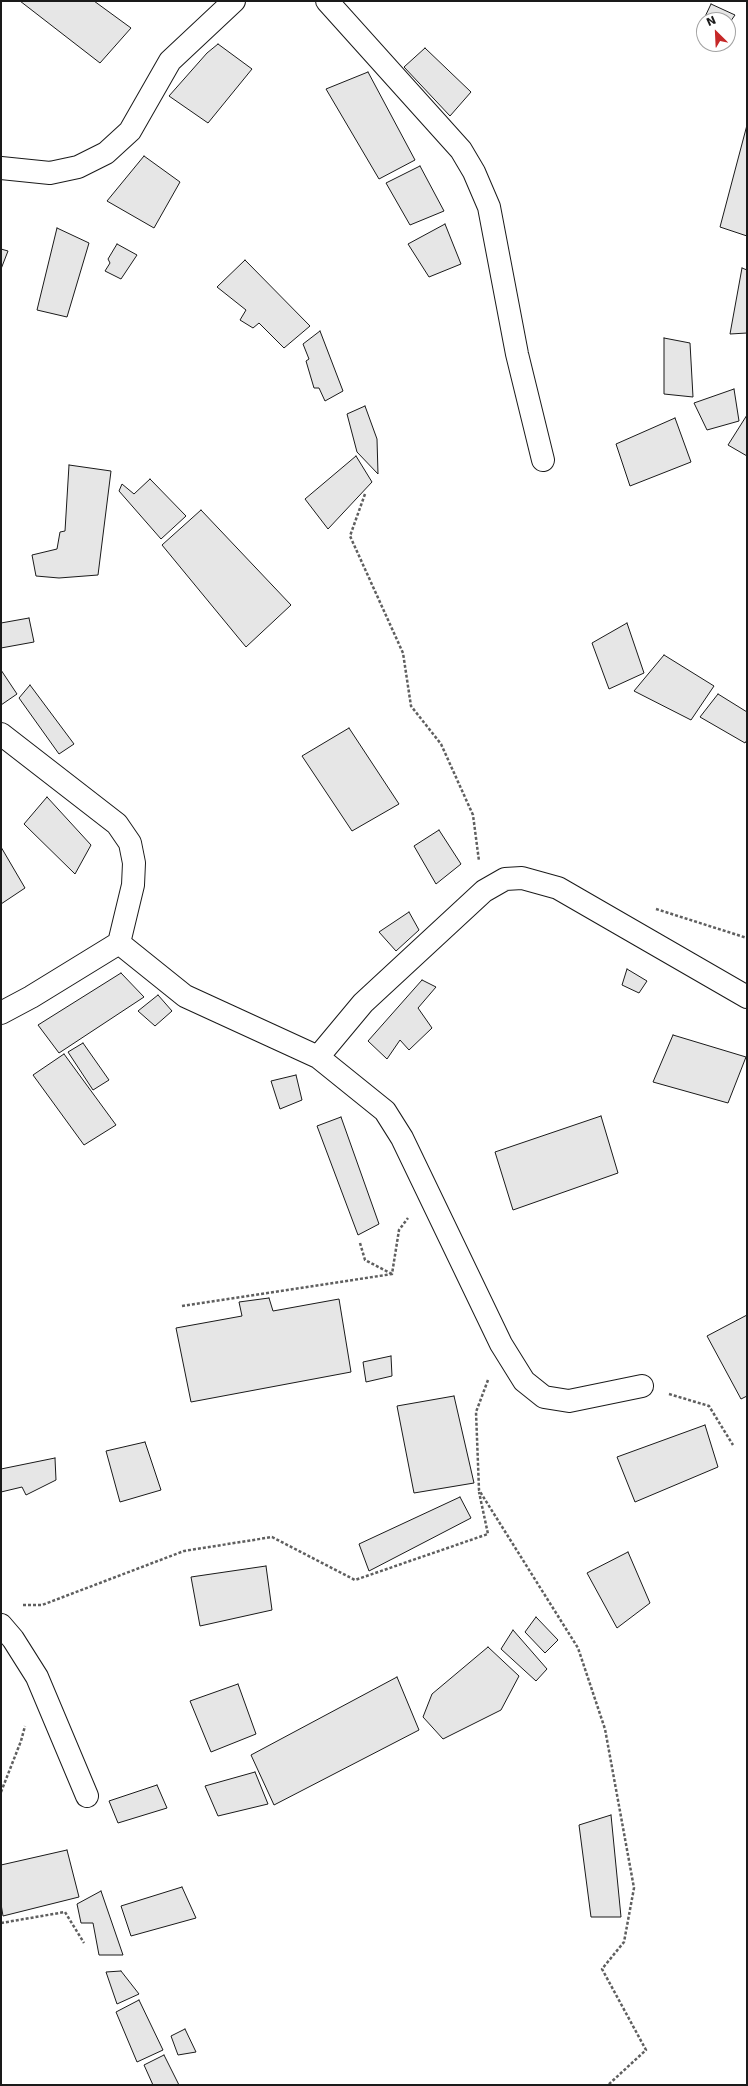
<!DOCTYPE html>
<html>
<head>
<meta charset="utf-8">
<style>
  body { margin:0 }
  #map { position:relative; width:748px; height:2086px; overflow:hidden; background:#fff; font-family:"DejaVu Sans",sans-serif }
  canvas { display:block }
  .frame { position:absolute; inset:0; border:2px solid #1a1a1a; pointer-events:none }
  .north { position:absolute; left:696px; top:12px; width:40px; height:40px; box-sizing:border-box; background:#fff; border:1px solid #a3a3a3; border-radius:50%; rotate:336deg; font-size:11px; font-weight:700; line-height:16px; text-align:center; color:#1a1a1a }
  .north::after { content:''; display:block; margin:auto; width:14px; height:18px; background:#c62828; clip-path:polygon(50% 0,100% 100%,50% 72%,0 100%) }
</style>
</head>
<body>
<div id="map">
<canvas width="748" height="2086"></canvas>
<div class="frame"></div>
<div class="north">N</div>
</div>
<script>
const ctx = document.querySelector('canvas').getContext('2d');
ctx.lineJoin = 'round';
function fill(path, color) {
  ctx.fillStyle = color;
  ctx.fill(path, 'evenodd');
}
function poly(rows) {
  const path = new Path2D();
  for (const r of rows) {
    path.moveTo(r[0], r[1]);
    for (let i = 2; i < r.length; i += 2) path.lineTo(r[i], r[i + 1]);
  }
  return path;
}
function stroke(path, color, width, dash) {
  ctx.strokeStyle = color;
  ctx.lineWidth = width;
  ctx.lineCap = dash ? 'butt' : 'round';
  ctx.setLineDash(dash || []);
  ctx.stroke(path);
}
const building = poly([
  [20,1,94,1,131,28,100,63,20,1],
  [711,4,735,15,728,25,728,20,703,21,711,4],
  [218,44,252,69,208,123,169,96,207,53,218,44],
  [425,48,471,92,450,116,404,67,425,48],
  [368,72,415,160,379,179,326,89,368,72],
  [747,125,747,236,720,227,747,125],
  [144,156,180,182,154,228,107,201,144,156],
  [420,166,444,211,410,225,386,183,420,166],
  [445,224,461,264,429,277,408,244,445,224],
  [57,228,89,243,67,317,37,310,57,228],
  [117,244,137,255,121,279,105,271,110,263,108,259,117,244],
  [1,249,8,251,1,269,1,249],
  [245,260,310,326,284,348,259,323,253,328,240,320,246,310,217,287,245,260],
  [742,268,747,270,747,333,730,334,742,268],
  [320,331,343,391,325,401,319,388,314,388,306,361,309,359,303,344,320,331],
  [664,338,690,343,693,397,664,394,664,338],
  [734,389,739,421,707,430,694,403,734,389],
  [365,406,377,439,378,474,357,452,347,414,365,406],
  [747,415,747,456,728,445,747,415],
  [675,418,691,462,630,486,616,444,675,418],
  [356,456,372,482,328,529,305,499,356,456],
  [69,465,111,471,98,575,59,578,36,576,32,555,57,549,60,532,65,531,69,465],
  [150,479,186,516,161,539,119,491,122,484,134,494,150,479],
  [201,510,291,605,246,647,162,545,201,510],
  [29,618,34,642,1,648,1,623,29,618],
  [627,623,644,673,609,689,592,643,627,623],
  [664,655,714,686,691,720,634,691,664,655],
  [1,670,17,694,1,705,1,670],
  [30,685,74,744,59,754,19,698,30,685],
  [718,694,747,712,747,740,745,743,700,717,718,694],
  [349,728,399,804,352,831,302,756,349,728],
  [47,797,91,845,75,874,24,824,47,797],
  [439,830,461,864,436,884,414,846,439,830],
  [1,847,25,888,1,904,1,847],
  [409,912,419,930,396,951,379,932,409,912],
  [627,969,647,981,639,993,622,985,627,969],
  [121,973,144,997,59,1053,38,1025,121,973],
  [422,980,436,987,418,1008,432,1028,409,1050,400,1040,387,1059,368,1041,422,980],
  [158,995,172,1011,155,1026,138,1011,158,995],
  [673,1035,746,1057,728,1103,653,1082,673,1035],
  [83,1043,109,1080,93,1090,68,1052,83,1043],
  [64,1054,116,1125,84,1145,33,1075,64,1054],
  [296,1075,302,1100,280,1109,271,1081,296,1075],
  [601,1116,618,1173,513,1210,495,1152,601,1116],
  [341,1117,379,1224,358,1235,317,1126,341,1117],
  [269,1298,273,1311,339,1299,351,1372,191,1402,176,1328,242,1316,239,1302,269,1298],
  [747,1315,747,1396,741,1399,707,1336,747,1315],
  [391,1356,392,1376,366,1382,363,1362,391,1356],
  [454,1396,474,1483,414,1493,397,1406,454,1396],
  [705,1425,718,1467,635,1502,617,1457,705,1425],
  [145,1442,161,1490,120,1502,106,1451,145,1442],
  [55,1458,56,1480,26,1495,22,1487,1,1492,1,1469,55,1458],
  [460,1497,471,1518,369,1571,359,1544,460,1497],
  [628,1552,650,1603,617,1628,587,1573,628,1552],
  [266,1566,272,1610,200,1626,191,1577,266,1566],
  [536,1617,558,1640,545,1653,525,1632,536,1617],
  [513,1630,547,1669,536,1681,501,1649,513,1630],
  [488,1647,519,1676,501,1710,443,1739,423,1717,432,1694,488,1647],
  [397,1677,419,1730,274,1805,251,1755,397,1677],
  [238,1684,256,1734,211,1752,190,1701,238,1684],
  [255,1772,268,1804,218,1816,205,1786,255,1772],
  [157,1785,167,1808,118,1823,109,1801,157,1785],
  [611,1815,621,1917,591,1917,579,1825,611,1815],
  [67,1850,79,1897,3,1916,1,1904,1,1865,67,1850],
  [182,1887,196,1918,131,1936,121,1906,182,1887],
  [101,1891,123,1955,99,1955,93,1923,81,1923,77,1904,101,1891],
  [121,1971,139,1994,117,2004,106,1972,121,1971],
  [139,2000,163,2050,137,2062,116,2012,139,2000],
  [185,2029,196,2052,178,2055,171,2036,185,2029],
  [164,2055,179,2085,153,2085,144,2065,164,2055]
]);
const path = poly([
  [365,494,350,536,403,653,411,706,441,744,473,815,479,861],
  [656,909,747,938],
  [360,1243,365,1260,392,1274],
  [182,1306,392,1274,399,1230,408,1218],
  [488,1380,476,1412,479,1490,578,1648,605,1729,634,1888,624,1942,602,1969,646,2050,608,2085],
  [669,1394,709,1406,733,1445],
  [23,1605,42,1605,184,1551,272,1537,355,1580,488,1534,479,1492],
  [1,1792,21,1741,25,1726],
  [1,1923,65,1912,84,1943]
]);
const minor = poly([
  [327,1,461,150,474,172,489,207,517,354,543,460],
  [1,168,50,173,78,167,106,153,130,131,170,61,234,1],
  [1,734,117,824,130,843,134,863,133,885,119,943],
  [1,1013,31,997,119,943,185,996,318,1057,363,1003,484,891,505,879,522,878,558,888,747,997],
  [318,1057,385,1111,402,1138,501,1344,524,1381,544,1397,569,1401,642,1386],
  [1,1625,13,1639,37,1677,87,1796]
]);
fill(building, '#e6e6e6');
stroke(building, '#1a1a1a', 1);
stroke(minor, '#1a1a1a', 24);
stroke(path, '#5f5f5f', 2.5, [3, 2]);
stroke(minor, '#fff', 22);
</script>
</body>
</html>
